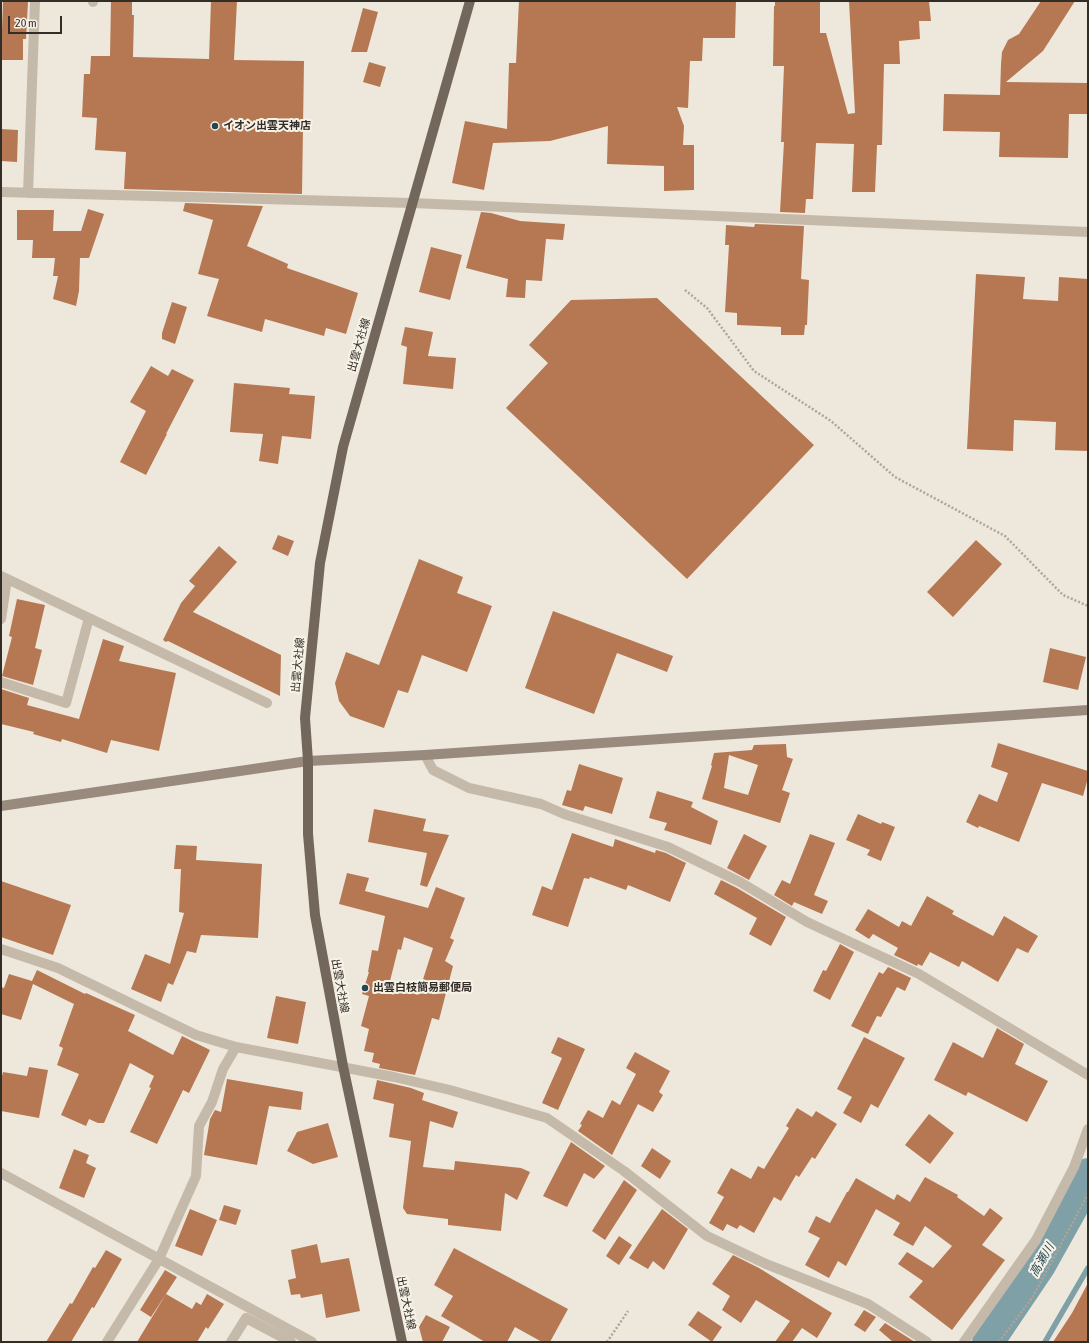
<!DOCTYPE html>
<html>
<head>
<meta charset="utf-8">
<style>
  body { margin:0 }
  #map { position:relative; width:1089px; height:1343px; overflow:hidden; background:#eee8dc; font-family:"Asap Condensed",sans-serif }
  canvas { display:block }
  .frame { position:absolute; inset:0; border:2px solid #332d28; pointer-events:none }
  .scale { position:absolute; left:8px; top:16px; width:54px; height:18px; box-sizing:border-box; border:2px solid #332d28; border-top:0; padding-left:5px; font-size:12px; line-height:14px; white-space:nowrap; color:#332d28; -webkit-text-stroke:3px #f7f2e8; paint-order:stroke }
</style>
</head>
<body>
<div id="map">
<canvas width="1089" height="1343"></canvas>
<div class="frame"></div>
<div class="scale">20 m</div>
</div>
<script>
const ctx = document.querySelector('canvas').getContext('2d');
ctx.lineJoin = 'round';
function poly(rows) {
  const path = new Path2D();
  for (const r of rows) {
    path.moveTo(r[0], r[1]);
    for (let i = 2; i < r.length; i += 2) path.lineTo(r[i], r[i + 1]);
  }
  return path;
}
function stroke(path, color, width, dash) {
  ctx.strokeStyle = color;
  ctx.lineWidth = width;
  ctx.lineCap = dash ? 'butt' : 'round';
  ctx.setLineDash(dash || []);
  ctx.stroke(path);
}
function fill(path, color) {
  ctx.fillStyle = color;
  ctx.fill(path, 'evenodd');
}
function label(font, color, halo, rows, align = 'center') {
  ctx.font = font + ' "Asap Condensed","Noto Sans JP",sans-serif';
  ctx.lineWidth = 4;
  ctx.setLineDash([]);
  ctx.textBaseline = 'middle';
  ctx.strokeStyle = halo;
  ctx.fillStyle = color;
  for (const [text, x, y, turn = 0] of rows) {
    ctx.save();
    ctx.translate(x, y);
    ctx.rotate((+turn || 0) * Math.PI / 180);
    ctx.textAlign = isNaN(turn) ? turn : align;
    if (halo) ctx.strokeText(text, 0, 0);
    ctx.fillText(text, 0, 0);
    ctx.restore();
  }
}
const stream = poly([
  [1045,1342,1088,1268]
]);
const river = poly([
  [988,1342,1040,1265,1083,1188,1088,1174]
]);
const building = poly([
  [3,1,28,2,26,39,23,39,23,60,1,60],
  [111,1,132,1,132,15,134,15,133,57,209,59,211,1,237,1,234,60,304,61,302,194,124,189,126,152,95,150,97,118,82,117,84,74,90,74,91,56,110,56],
  [519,1,736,1,735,38,703,38,702,61,690,61,688,108,677,107,684,126,683,145,694,145,694,190,664,191,664,166,607,164,608,126,550,141,493,143,484,190,452,183,465,121,507,129,509,63,516,63],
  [775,1,820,1,820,33,826,33,848,114,855,113,849,1,929,1,931,21,919,21,920,39,899,41,900,64,884,64,882,145,877,145,875,192,852,192,854,144,816,143,813,199,806,199,805,213,780,212,784,142,781,142,784,66,773,66,774,6,775,6],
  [1041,1,1075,1,1043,51,1006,82,1088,83,1088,114,1069,114,1068,158,999,157,1000,132,943,131,944,94,1000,95,1001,64,1002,52,1008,40,1019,34],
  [363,8,378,12,367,52,351,52],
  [369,62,386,67,380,87,363,82],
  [1,129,18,130,17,162,1,161],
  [185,203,263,206,247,246,288,264,287,268,358,293,346,334,326,328,324,336,265,319,262,332,207,316,219,279,198,274,213,220,183,211],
  [88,209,104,214,89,258,80,258,79,291,76,306,53,299,58,276,53,276,55,258,32,258,33,240,17,240,17,210,54,210,53,231,81,231],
  [481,212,491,213,520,221,565,224,563,240,546,239,542,281,526,280,525,298,506,297,508,279,466,268],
  [755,224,804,226,801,279,809,280,807,325,805,325,804,335,781,335,781,327,737,325,737,313,725,312,729,245,725,245,726,225,754,227],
  [431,247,462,255,450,300,419,292],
  [976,274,1025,277,1023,299,1058,301,1059,277,1088,279,1088,451,1055,450,1056,422,1014,420,1013,451,967,449],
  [657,298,814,445,687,579,506,408,548,363,529,345,571,300],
  [172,302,187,307,175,344,162,339,162,333],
  [405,327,433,332,428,356,456,358,453,389,403,384,407,347,401,345],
  [151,366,168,376,172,369,194,380,166,434,167,434,146,475,120,462,146,411,130,402],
  [234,383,290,388,289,394,315,396,311,439,282,436,278,464,259,461,263,434,230,432],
  [278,535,294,541,288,556,272,549],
  [976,540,1002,564,953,617,927,592],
  [219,546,237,562,193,612,281,655,280,696,168,641,166,642,163,640,181,603,195,586,189,581],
  [419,559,463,577,457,593,492,606,467,672,422,655,408,693,398,690,384,728,350,716,339,701,335,683,346,652,379,665],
  [17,599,45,605,35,648,42,650,33,685,2,676,12,637,9,636],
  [553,611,673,656,667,672,617,653,594,714,525,688],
  [103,639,124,646,119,661,176,673,159,751,111,740,107,753,62,739,61,742,33,734,34,732,1,724,1,689,29,698,27,705,79,719],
  [1050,648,1086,657,1078,690,1043,682],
  [998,743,1088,771,1088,778,1083,796,1042,783,1019,842,979,826,978,828,966,822,979,794,997,802,1008,773,991,767],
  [786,744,787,757,793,759,782,790,790,793,780,823,702,799,712,766,711,765,714,753,752,750,754,745],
  [729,755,758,765,748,795,724,788],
  [579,764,623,778,612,814,585,806,583,811,562,805,567,790,571,791],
  [657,791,693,802,691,807,718,821,711,845,664,830,667,823,649,818],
  [374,809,426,819,423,831,449,835,427,887,420,885,427,853,368,842],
  [858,814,881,824,882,822,895,827,881,861,867,855,870,850,846,840],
  [572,833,613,847,615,839,655,853,656,850,666,853,686,863,670,902,628,885,626,890,590,877,589,879,584,878,568,927,532,915,542,886,552,890],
  [744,834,767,846,749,880,727,868],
  [810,834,835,843,814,895,828,901,822,914,794,902,792,906,774,895,782,880,790,884],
  [176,845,197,846,196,860,262,864,258,938,201,935,196,953,187,951,173,985,168,983,161,1002,131,989,145,954,170,964,184,913,179,912,181,869,174,869],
  [347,873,369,878,365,891,428,908,436,887,465,898,450,938,454,940,445,961,453,966,439,1020,432,1018,415,1075,379,1068,380,1064,372,1062,374,1053,364,1051,369,1029,361,1026,369,996,362,994,369,972,368,972,372,950,378,951,385,916,339,904],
  [404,937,433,948,418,995,389,985,398,949,401,950],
  [721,880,737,888,786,917,771,946,749,934,757,918,714,894],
  [1,881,71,905,53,955,1,937],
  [927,896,954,911,952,914,993,936,1004,916,1038,936,1028,953,1017,948,998,982,962,961,959,967,930,952,922,966,918,964,917,966,894,955,898,948,873,934,869,939,855,930,868,909,899,927,902,921,911,926],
  [840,944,854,952,830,1000,813,991,823,970,826,971],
  [888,967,911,978,905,991,897,987,881,1017,877,1016,868,1034,851,1026,879,972,883,974],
  [37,970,85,994,86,993,135,1015,128,1031,173,1055,182,1036,210,1050,189,1093,183,1090,157,1144,130,1132,151,1088,149,1087,154,1076,130,1063,104,1123,98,1123,89,1119,86,1126,61,1115,79,1074,57,1065,63,1048,59,1046,74,1004,33,984,21,1020,1,1014,1,987,4,988,9,974,32,981],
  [276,996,306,1002,298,1044,267,1038],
  [997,1028,1024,1044,1015,1064,1048,1081,1027,1122,968,1092,966,1096,934,1080,953,1042,983,1058],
  [558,1037,585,1049,558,1110,542,1103,562,1058,551,1053],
  [864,1037,905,1058,878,1108,871,1104,861,1123,843,1113,852,1097,837,1089],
  [635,1052,670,1071,659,1092,663,1095,653,1112,638,1104,612,1155,578,1131,582,1125,580,1124,588,1110,603,1118,612,1100,620,1105,636,1074,626,1068],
  [29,1067,48,1070,39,1118,1,1111,1,1080,3,1072,27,1076],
  [227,1079,303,1092,301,1110,269,1106,257,1165,204,1155,210,1119,215,1110,221,1112],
  [377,1080,411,1088,424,1093,422,1100,458,1112,453,1128,430,1121,423,1167,454,1170,455,1161,521,1168,530,1172,517,1200,505,1193,501,1231,448,1225,448,1219,407,1214,403,1208,411,1141,389,1137,394,1104,373,1099],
  [797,1108,812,1117,816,1111,837,1124,815,1159,812,1157,799,1177,796,1175,781,1201,774,1197,754,1233,740,1225,737,1229,727,1224,723,1231,709,1223,724,1197,717,1193,731,1168,751,1179,758,1166,764,1169,789,1128,786,1126],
  [929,1114,954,1133,930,1164,905,1145],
  [328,1123,338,1157,313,1164,287,1151,297,1132],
  [571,1142,605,1166,594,1179,584,1173,567,1207,543,1196],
  [652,1148,671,1161,660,1179,641,1166],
  [74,1149,89,1155,86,1163,96,1168,84,1198,59,1188],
  [925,1177,958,1195,957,1197,984,1216,990,1208,1003,1218,982,1245,1005,1260,952,1330,909,1297,923,1281,898,1264,907,1252,933,1268,952,1246,925,1226,913,1246,893,1235,900,1223,876,1209,846,1266,838,1261,829,1278,805,1265,820,1238,808,1232,816,1216,830,1223,847,1192,848,1192,856,1178,894,1200,897,1194,910,1202],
  [624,1180,637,1190,605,1240,592,1231],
  [224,1205,241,1210,236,1225,219,1220],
  [190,1209,217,1220,202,1256,175,1246],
  [662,1209,688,1229,664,1270,653,1261,648,1269,629,1258],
  [619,1236,632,1245,619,1265,606,1256],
  [317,1244,321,1263,349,1258,360,1311,326,1318,322,1294,301,1298,300,1294,291,1295,288,1280,296,1278,291,1250],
  [454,1248,568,1309,550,1342,542,1342,515,1327,507,1342,485,1342,441,1316,453,1296,434,1285],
  [106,1250,122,1259,94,1308,92,1307,71,1342,46,1342,70,1303,72,1304,93,1267,95,1268],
  [733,1255,759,1268,832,1313,817,1338,802,1328,792,1342,775,1342,790,1321,756,1300,741,1323,722,1310,730,1296,712,1284],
  [165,1270,177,1277,151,1317,140,1310],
  [1088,1283,1088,1342,1053,1342,1072,1313],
  [166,1294,192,1309,196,1302,201,1305,207,1294,224,1304,208,1329,206,1327,197,1342,137,1342],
  [864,1310,876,1317,865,1332,854,1325],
  [698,1311,722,1327,712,1342,688,1325],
  [426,1315,450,1327,442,1342,423,1342,419,1327],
  [885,1323,915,1342,893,1342,879,1330]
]);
const path = poly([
  [685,290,707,308,754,371,831,421,895,477,1005,536,1063,595,1088,606],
  [607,1342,628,1311],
  [999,1342,1032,1298,1088,1194]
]);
const street = poly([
  [93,2,93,1],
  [1,192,412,203,1088,232],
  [28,193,35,1],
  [1,576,267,703],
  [1,619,7,579],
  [1,682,66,703,89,618],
  [425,755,433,770,469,788,541,804,564,814,668,847,740,882,807,922,919,974,1088,1075],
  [1,949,58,968,196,1035,236,1047,394,1077,450,1090,547,1118,624,1171,707,1236,766,1264,868,1304,927,1342],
  [1,1173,312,1342],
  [107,1342,159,1259,196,1176,199,1126,212,1102,223,1069,236,1047],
  [231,1342,246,1318,291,1342],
  [964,1342,1036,1240,1074,1167,1088,1129]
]);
const secondary = poly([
  [1,806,308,761,425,755,1088,710]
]);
const primary = poly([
  [402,1342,343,1066,315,915,308,834,308,761,305,718,320,563,343,447,470,1]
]);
const markers = [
  [215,126,4,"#23464f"],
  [365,988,4,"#23464f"]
];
const poiNames = [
  ["イオン出雲天神店",223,126],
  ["出雲白枝簡易郵便局",373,988]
];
const streetNames = [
  ["出雲大社線",359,345,-74],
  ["出雲大社線",298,665,-85],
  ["出雲大社線",340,986,80],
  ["出雲大社線",406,1303,78]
];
const waterNames = [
  ["高瀬川",1042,1260,-60]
];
stroke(stream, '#7fa0a7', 5.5);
stroke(river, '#7fa0a7', 32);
fill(building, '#b57853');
stroke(path, '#b0a494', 2.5, [2, 2]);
stroke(street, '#c5baaa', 10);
stroke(secondary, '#988a7c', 10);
stroke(primary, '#73675b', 10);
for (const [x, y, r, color] of markers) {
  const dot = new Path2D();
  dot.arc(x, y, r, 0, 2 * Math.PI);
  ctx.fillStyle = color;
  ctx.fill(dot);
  stroke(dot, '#f7f2e8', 1.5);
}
label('bold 11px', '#332d28', '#f7f2e8', poiNames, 'left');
label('11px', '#332d28', '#f7f2e8', streetNames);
label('italic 12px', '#23464f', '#f7f2e8', waterNames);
</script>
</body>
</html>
